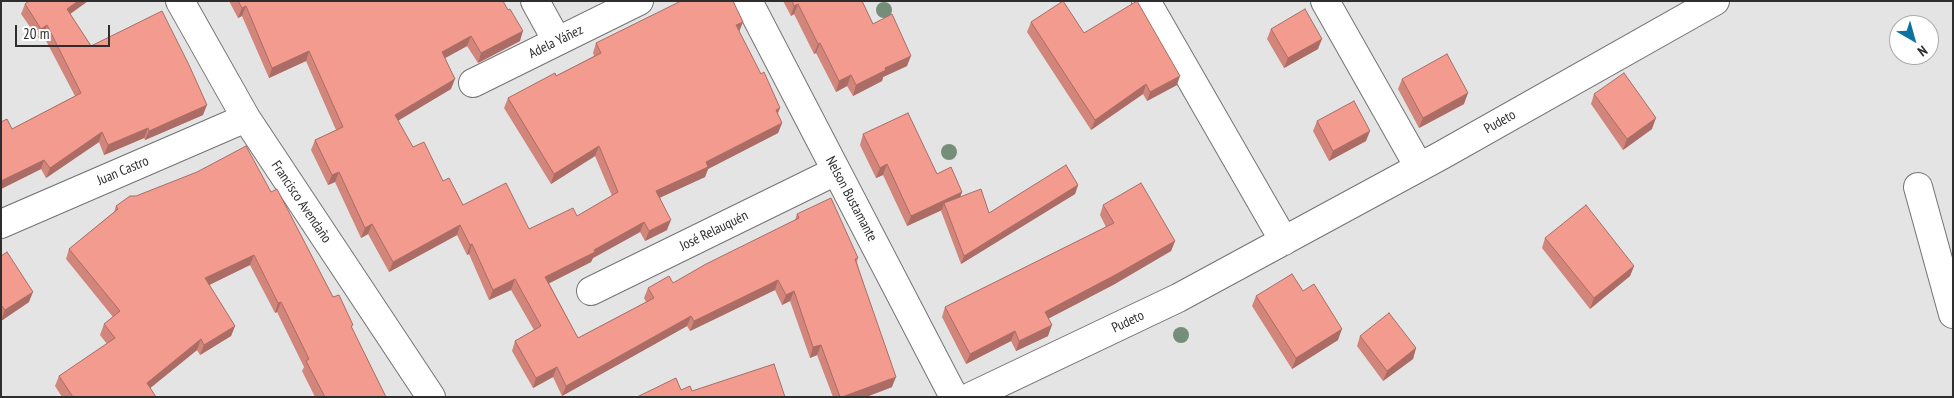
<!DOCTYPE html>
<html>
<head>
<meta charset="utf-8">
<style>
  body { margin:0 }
  #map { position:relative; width:1954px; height:398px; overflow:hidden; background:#e4e4e5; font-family:"PT Sans Narrow",sans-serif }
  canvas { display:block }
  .frame { position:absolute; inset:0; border:2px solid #2e2e2f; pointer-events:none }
  .north { position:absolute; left:1889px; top:15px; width:50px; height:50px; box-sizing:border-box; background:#fff; border:1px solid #ababac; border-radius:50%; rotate:142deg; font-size:14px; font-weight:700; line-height:20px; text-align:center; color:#2e2e2f }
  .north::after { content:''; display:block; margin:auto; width:18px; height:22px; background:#0d729f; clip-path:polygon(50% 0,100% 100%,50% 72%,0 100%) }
  .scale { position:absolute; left:15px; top:25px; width:95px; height:22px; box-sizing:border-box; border:2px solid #2e2e2f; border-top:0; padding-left:6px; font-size:15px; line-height:18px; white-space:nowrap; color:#2e2e2f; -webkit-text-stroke:4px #fff; paint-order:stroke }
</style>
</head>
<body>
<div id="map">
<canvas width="1954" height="398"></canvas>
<div class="frame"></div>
<div class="north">N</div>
<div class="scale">20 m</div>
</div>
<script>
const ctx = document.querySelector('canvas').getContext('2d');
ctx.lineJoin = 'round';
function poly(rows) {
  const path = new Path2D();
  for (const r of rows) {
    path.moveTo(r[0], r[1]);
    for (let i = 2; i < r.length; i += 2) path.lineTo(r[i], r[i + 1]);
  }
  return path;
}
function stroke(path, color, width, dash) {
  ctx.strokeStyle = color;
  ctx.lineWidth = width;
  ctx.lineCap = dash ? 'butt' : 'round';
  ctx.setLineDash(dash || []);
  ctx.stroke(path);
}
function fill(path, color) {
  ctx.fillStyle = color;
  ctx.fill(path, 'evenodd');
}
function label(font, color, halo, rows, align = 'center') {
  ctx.font = font + ' "PT Sans Narrow",sans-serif';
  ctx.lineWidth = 4;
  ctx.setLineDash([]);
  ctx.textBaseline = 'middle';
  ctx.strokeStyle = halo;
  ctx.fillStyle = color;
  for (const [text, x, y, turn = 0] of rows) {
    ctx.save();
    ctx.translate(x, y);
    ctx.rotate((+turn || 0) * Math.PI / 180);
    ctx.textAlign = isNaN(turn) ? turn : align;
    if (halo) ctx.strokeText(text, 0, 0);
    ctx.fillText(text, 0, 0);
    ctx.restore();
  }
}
const minor = poly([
  [180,1,246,118,431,397],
  [535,1,557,41],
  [748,1,954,397],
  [1146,1,1284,241],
  [1325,1,1419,167],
  [473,83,639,1],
  [1918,187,1953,314],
  [1,224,246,118],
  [591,291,836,171],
  [970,397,1178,298,1442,155,1715,1]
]);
const trees = [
  [884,10],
  [949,152],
  [1181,335]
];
const wall = poly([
  [29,1,88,1,70,14,91,46,203,115,145,140,144,138,104,155,99,142,46,178,41,169,1,189,1,122,12,129,75,96,43,35,38,38,21,14,25,4],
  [229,1,503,1,520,41,478,63,467,46,445,58,451,89,398,120,413,147,463,205,529,229,577,216,612,196,595,156,551,184,504,108,508,98,556,76,594,56,593,53,596,43,739,31,782,123,778,133,708,169,705,177,660,197,667,230,645,241,640,232,593,258,591,262,549,283,578,338,646,302,644,298,648,288,673,283,795,220,797,214,858,258,857,262,892,387,866,397,833,397,817,355,810,358,790,301,782,305,775,290,690,331,687,326,562,396,553,377,533,388,512,351,515,341,534,330,511,290,489,300,469,254,467,255,457,235,389,272,368,234,361,238,335,182,328,185,311,150,315,140,336,130,306,61,269,78,242,16,238,18],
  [783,1,862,1,873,24,907,66,883,77,882,81,853,96,847,86,836,92,816,53,814,54,794,14,791,16],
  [1031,22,1084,33,1177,85,1147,101,1143,94,1091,130,1027,32],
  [1271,29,1318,49,1284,68,1267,39],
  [1402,79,1464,104,1419,128,1398,89],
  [1594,94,1652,129,1623,150,1591,104],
  [1317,121,1366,141,1329,161,1313,131],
  [863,134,937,174,962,192,960,197,989,213,1078,185,1075,194,961,264,941,211,942,210,907,226,883,175,876,178,860,145],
  [271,192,352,329,386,397,315,397,302,371,304,367,277,312,275,313,250,265,209,285,235,326,231,336,200,355,197,350,150,388,156,397,62,397,55,386,59,376,107,344,100,335,104,324,113,317,66,259,69,249,114,212,116,206],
  [1103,205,1175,241,1171,251,1113,285,1049,318,1048,336,1016,351,1011,341,966,364,942,317,945,307,1106,227,1100,215],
  [1545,238,1634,266,1630,276,1590,309,1542,248],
  [1,256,29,302,1,321],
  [1303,291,1338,340,1292,369,1252,306,1256,296],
  [1360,336,1416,348,1413,359,1383,381,1357,346]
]);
const shadedWall = poly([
  [78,1,88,1,63,19,67,9],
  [798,4,794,14,791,16,794,6],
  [246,6,242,16,238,18,242,8],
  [743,22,739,32,736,25],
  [47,25,43,35,38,38,41,29],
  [523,31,520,41,478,63,481,53],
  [471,36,467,46,438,62,442,52],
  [1322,39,1318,49,1284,68,1288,58],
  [820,43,816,53,814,54,818,44],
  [309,51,306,61,269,78,272,68],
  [911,56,907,66,883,77,882,81,853,96,856,85,885,68],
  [851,75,847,86,836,92,839,81],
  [1180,76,1177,85,1147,101,1150,92],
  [455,79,451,89,391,125,395,115],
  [1146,84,1143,94,1091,130,1095,120],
  [1468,93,1464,104,1419,128,1423,118],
  [207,105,203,115,145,140,149,131],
  [780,108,776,118,776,110],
  [1656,118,1652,129,1623,150,1627,139],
  [782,123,778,133,708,169,705,177,653,201,656,191,706,162],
  [148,128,144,138,104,155,108,145],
  [1370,131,1366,141,1329,161,1333,151],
  [102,132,99,142,46,178,50,168],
  [599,146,595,156,551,184,554,174],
  [44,160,41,169,1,189,1,181],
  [887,164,883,175,876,178,880,168],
  [339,172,335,182,328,185,332,175],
  [1078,185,1075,194,961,264,964,256],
  [962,192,958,203,944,203,942,210,907,226,911,216],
  [671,220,667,230,645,241,649,231],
  [644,222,640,232,593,258,591,262,542,287,545,277],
  [372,224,368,234,361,238,365,228],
  [460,225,457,235,389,272,393,262],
  [1175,241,1171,251,1113,285,1042,322,1045,312],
  [472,244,469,254,467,255,470,245],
  [254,255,250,265,201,289,205,278],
  [1634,266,1630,276,1590,309,1594,298],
  [515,279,511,290,489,300,493,290],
  [778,280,775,290,690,331,694,321],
  [794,291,790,301,782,305,786,295],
  [33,292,29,302,1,321,5,310],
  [281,302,277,312,275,313,278,303],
  [691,316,687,326,562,396,566,386],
  [1052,325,1048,336,1016,351,1019,341],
  [235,326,231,336,200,355,204,345],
  [1342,329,1338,340,1292,369,1296,358],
  [1015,331,1011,341,966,364,970,354],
  [201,339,197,350,143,394,147,383],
  [821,345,817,355,810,358,813,347],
  [1416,348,1413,359,1383,381,1387,371],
  [557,367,553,377,533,388,536,378],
  [896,377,892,387,866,397,842,397]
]);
const building = poly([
  [29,1,78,1,67,9,91,46,162,11,189,65,207,105,149,131,148,128,108,145,102,132,50,168,44,160,1,181,1,122,7,119,12,129,81,93,47,25,41,29,25,4,29,1],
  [238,1,503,1,508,10,510,9,523,31,481,53,471,36,442,52,455,79,395,115,413,147,424,142,443,181,449,178,463,205,506,183,529,229,573,208,577,216,618,192,599,146,554,174,508,98,555,73,556,76,601,53,596,43,681,1,733,1,743,22,736,25,761,74,764,72,780,108,776,110,782,123,706,162,708,167,656,191,671,220,649,231,644,222,594,250,595,252,545,277,578,338,654,298,648,288,669,276,673,283,706,264,799,218,797,214,831,198,858,258,855,259,896,377,842,397,840,397,821,345,813,347,794,291,786,295,778,280,694,321,691,316,566,386,557,367,536,378,515,341,541,326,515,279,493,290,472,244,470,245,460,225,393,262,372,224,365,228,339,172,332,175,315,140,343,127,309,51,272,68,246,6,242,8,238,1],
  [792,1,862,1,873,24,892,14,911,56,885,68,886,70,856,85,851,75,839,81,820,43,818,44,798,4,794,6,792,1],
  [1063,1,1084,33,1137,1,1180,76,1150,92,1146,84,1095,120,1031,22,1063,1],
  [1305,9,1322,39,1288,58,1271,29,1305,9],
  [1447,54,1468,93,1423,118,1402,79,1447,54],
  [1624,73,1656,118,1627,139,1594,94,1624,73],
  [1354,101,1370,131,1333,151,1317,121,1354,101],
  [908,113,937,174,951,167,962,192,911,216,887,164,880,168,863,134,908,113],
  [246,146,271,192,277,189,333,297,339,295,353,325,351,326,386,397,325,397,306,361,309,359,281,302,278,303,254,255,205,278,235,326,204,345,201,339,147,383,156,397,73,397,59,376,115,338,104,324,120,311,69,249,118,209,116,206,130,196,136,196,197,172,246,146],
  [1066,165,1078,185,964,256,944,203,981,189,989,213,1066,165],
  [1141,183,1175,241,1117,274,1045,312,1052,325,1019,341,1015,331,970,354,945,307,1114,223,1103,205,1141,183],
  [1586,205,1634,266,1594,298,1545,238,1586,205],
  [7,252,33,292,5,310,1,305,1,256,7,252],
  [1292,274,1303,291,1314,284,1342,329,1296,358,1256,296,1292,274],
  [1389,313,1416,348,1387,371,1360,336,1389,313],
  [774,364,785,397,637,397,676,378,681,390,690,386,692,391,774,364]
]);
const streetNames = [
  ["Adela Yáñez",556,42,-26],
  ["Pudeto",1500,122,-29],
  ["Juan Castro",123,171,-23],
  ["Nelson Bustamante",851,199,62],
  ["Francisco Avendaño",301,202,56],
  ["José Relauquén",714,231,-26],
  ["Pudeto",1128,322,-25]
];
stroke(minor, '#737374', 30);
stroke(minor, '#fff', 28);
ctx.fillStyle = '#748e79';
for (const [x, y] of trees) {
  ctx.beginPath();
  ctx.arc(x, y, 8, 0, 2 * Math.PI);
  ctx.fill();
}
fill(wall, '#d1857b');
fill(shadedWall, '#aa6c64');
fill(building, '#f39b8f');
stroke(building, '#aa6c64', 1);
label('14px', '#2e2e2f', '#fff', streetNames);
</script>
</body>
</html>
